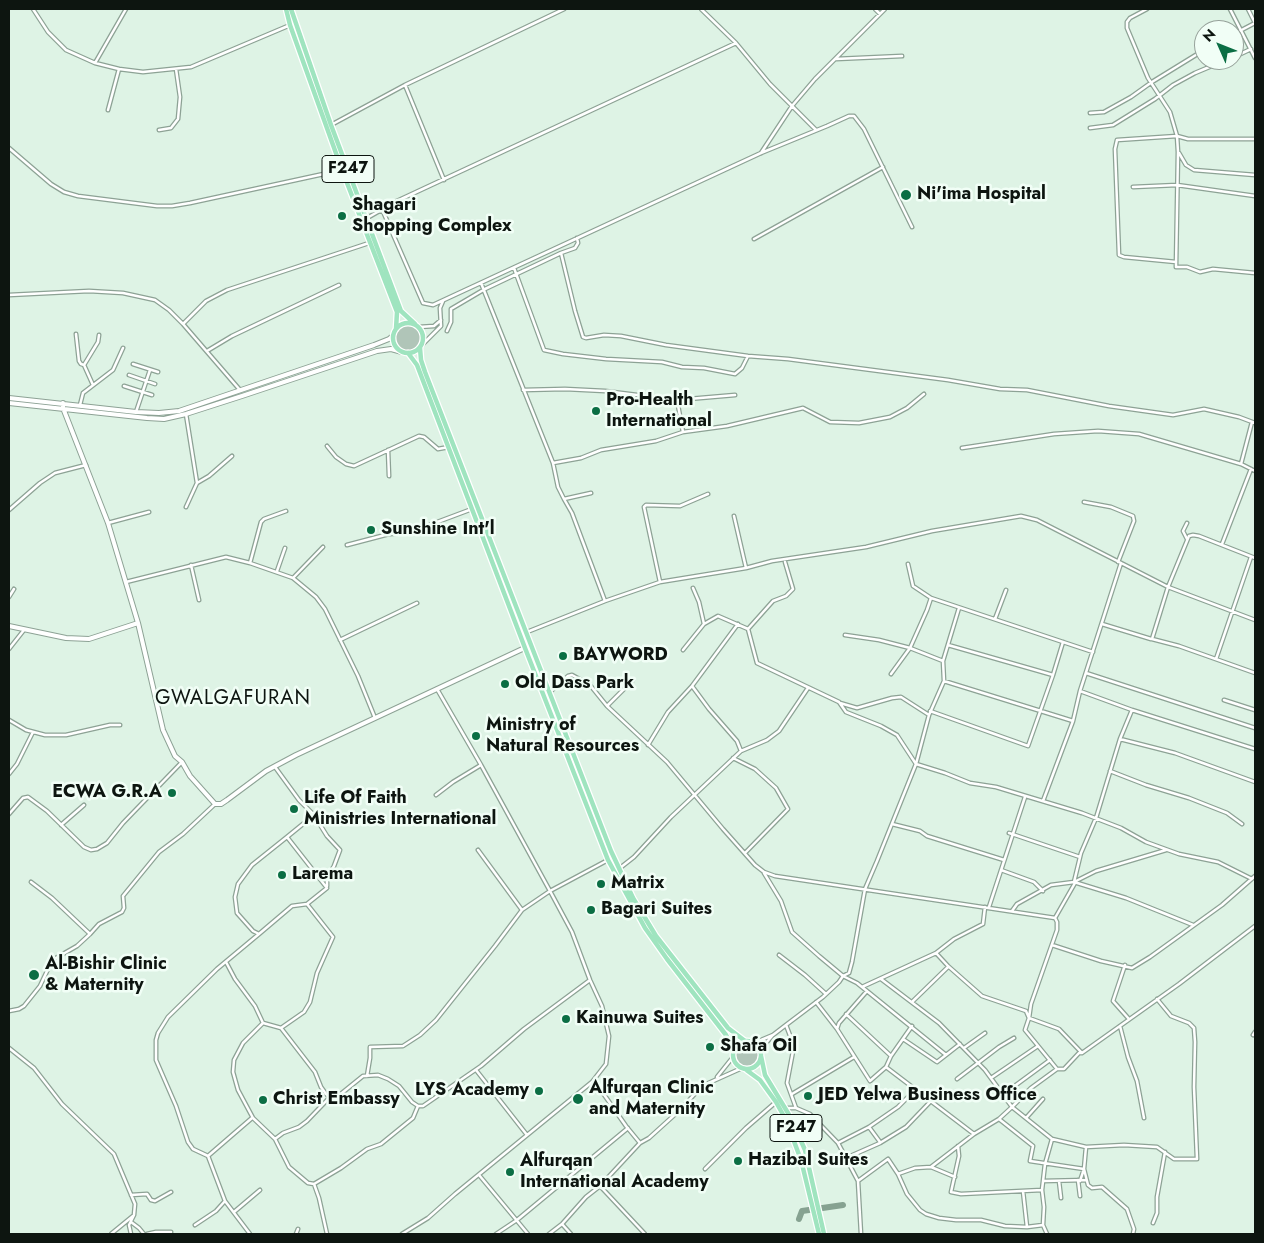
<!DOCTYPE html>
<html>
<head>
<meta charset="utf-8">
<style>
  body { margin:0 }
  #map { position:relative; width:1264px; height:1243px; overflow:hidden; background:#def3e5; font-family:Jost,sans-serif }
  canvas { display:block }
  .frame { position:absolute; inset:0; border:10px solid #0d1510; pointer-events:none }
  .north { position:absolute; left:1194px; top:20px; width:50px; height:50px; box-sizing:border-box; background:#f1fef6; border:1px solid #96a19a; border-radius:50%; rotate:314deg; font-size:14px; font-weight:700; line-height:20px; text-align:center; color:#0d1510 }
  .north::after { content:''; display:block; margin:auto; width:18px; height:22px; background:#0b6e44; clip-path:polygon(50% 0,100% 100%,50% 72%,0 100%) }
</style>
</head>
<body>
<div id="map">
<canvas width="1264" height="1243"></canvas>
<div class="frame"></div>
<div class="north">N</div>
</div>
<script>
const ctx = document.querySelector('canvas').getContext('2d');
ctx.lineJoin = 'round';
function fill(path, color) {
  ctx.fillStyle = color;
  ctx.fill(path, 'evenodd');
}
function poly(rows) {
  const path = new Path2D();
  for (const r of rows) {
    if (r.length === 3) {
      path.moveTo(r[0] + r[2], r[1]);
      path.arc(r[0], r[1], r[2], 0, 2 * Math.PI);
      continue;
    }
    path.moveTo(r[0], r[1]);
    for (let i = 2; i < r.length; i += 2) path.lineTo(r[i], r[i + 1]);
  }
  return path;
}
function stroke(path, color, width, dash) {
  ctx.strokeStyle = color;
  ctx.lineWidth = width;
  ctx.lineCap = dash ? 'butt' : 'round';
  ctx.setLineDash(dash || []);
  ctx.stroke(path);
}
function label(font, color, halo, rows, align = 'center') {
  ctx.font = font + ' Jost,sans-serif';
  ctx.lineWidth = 5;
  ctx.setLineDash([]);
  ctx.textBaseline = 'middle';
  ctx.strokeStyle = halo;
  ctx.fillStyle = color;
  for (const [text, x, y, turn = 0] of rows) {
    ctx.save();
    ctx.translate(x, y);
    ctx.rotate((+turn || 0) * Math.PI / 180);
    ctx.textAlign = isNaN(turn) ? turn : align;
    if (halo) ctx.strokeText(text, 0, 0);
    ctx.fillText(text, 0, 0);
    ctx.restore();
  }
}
const green = poly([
  [408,338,13],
  [747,1055,12]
]);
const river = poly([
  [799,1219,802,1211,843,1205]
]);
const minor = poly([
  [33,9,48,32,66,50,95,63,119,69,143,72,191,67,295,23],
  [701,9,736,43,770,84,816,130],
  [875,9,880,14],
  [1147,9,1130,18,1127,22,1127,28,1148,78,1170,112,1177,136,1178,152,1176,267,1187,267,1200,272,1213,269,1255,273],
  [1230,9,1255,58],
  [1248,9,1255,23],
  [1234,34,1255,23],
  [1234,57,1251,49],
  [836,59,902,56],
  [95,63,126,9],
  [405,85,444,180],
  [108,110,119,69],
  [1090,113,1104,112,1131,97,1152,82,1204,50],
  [331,125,405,85,564,9],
  [1090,128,1113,125,1155,99,1173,85,1195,73,1226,60],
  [159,130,171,128,178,119,180,97,176,69],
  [9,148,51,184,64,192,78,196,157,206,172,206,190,203,342,170],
  [761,153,792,106,815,79,885,9],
  [1179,153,1186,165,1194,170,1255,175],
  [1133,187,1177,185,1255,196],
  [382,209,423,303,433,305,761,153,827,126,849,116,854,116,864,129,912,227],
  [367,218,397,201,736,43],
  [577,238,578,243,575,248,561,253,575,311,583,337,586,338,604,335,621,336,666,345,748,356,788,359,948,380,1000,389,1027,390,1109,406,1173,415,1204,409,1239,417,1255,423],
  [754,239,883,167],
  [1176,262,1124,257,1119,255,1115,149,1117,140,1177,136,1188,139,1255,139],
  [514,268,544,350,563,354,606,359,662,362,682,367,704,368,735,374,742,368,748,356],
  [481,283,553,463,558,487,564,499,591,493],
  [9,295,89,291,123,293,155,300,169,310,183,324,240,390],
  [183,324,206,301,227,290,369,243],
  [419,327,434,326,441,320],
  [447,331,451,322,451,309,485,289,561,253],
  [76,334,79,361,81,364,84,365,93,385],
  [422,345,441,326,440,308,443,301],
  [207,351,232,336,339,285],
  [133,364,158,372],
  [84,365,98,342,99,335],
  [129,375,155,384],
  [124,386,152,395],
  [523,390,565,389,605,391,677,400,735,395],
  [80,405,83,393,113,370,123,348],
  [136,412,150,370],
  [683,432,727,426,803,408,830,422,859,423,890,417,907,408,924,394],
  [327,446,336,457,346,464,354,466,419,436,424,437,438,449,449,447],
  [962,448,1054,434,1098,431,1139,434,1241,464,1255,471],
  [388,450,389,476],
  [553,463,581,458,601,450,656,441,683,432,677,400],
  [1241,464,1252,422],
  [197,483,209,476,232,456],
  [564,499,572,513,605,601],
  [1084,502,1111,507,1133,516,1134,521,1118,562],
  [186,507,197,483,186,414],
  [9,510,40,483,55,473,86,465],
  [734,516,746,568],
  [108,523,149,512],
  [1187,523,1183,531,1187,539],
  [1222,544,1251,469],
  [347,545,389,534,408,533,472,509],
  [1255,558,1199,536,1193,535,1189,536,1168,587,1152,639,1179,646,1255,673],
  [250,563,261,522,264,519,286,511],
  [191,565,199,600],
  [277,571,285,548],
  [293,578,323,547],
  [126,582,226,557,250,563,293,578,316,597,325,609,358,676,375,718],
  [660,582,746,568,772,561,866,547,932,531,1021,516,1037,520,1168,587,1255,620],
  [693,588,699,602,704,624,718,616,748,629,757,663,839,702,846,712,881,726,897,735,916,764,945,773,970,783,996,787,1082,813,1121,828,1146,842,1179,854,1218,862,1252,879],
  [9,597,14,589],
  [931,598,1093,652],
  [995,619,1006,590],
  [1102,624,1151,639],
  [748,629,773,601,786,596,793,589,785,562],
  [527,632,605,601,660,582,644,507,646,505,680,506,708,494],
  [340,640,417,603],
  [948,645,1053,675],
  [9,649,24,630],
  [683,650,704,624],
  [1216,659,1251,557],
  [943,661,959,608],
  [1086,673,1255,728],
  [891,674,910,648,927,610,931,598,913,586,908,564],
  [944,681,1073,721],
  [692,686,709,709,737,741,741,751],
  [1080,691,1132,710,1255,749],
  [550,692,568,676,572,675,590,685,607,706,667,762,723,829,755,865,764,872,775,876,1055,918,1057,922,1057,930,1031,1004,1029,1018,1025,1030,1057,1069,1031,1088,1012,1107,1052,1139,1045,1164,1042,1190,1044,1207,1043,1225,1047,1234],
  [1224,700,1255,710],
  [840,703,857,708,892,698,901,697,929,715],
  [607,706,633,680],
  [1132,710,1120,739,1096,818,1081,853,1074,882,1126,898,1193,925],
  [930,711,1028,746,1053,675,1063,642],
  [9,720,26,730,45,735,66,735,110,725,120,725],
  [1120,739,1175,753,1255,782],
  [648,745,668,712,692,686,738,624],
  [733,758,755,769,776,788,788,809,745,853],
  [275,767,299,800,314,815,287,837,327,888,307,904,333,937,317,973,310,1002,304,1012,281,1028,315,1072,321,1087,326,1094,330,1097,334,1099,337,1097,363,1076,378,1075,388,1079,399,1086,412,1102,418,1106,423,1106,481,1066,524,1029,590,980],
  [1110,771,1146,785,1189,798,1227,813,1242,824],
  [9,774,17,764,33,732],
  [436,795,453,782,481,765],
  [1043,801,1073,721,1080,691,1121,563],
  [9,814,23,798,28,797,47,811,84,847,91,850,97,849,107,843,123,823,182,762],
  [314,815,327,836,340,850,334,866,327,877,327,886],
  [892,824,920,831,927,836,1004,860],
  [61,825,84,805],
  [1009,833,1080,857],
  [287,837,252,865,238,884,235,897,237,913,253,931,259,934,292,906,307,904],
  [478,850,522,910],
  [620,868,634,857,671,817,741,751,767,740,779,731,808,688],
  [1001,870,1034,882,1043,891],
  [764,873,781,901,792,932,819,956,843,976,857,983,946,1055,960,1044],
  [31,882,52,898,90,934],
  [989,907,1025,797],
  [1012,911,1017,904,1051,885,1074,882,1096,871,1166,850],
  [1055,918,1075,883],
  [1052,945,1101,961,1132,968,1150,957,1222,905,1255,876],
  [936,953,948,966,982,996,1026,1011,1029,1018,1059,1029,1082,1053,1179,984,1255,926],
  [779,955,805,975,826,994],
  [226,962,235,979,255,1006,263,1023,281,1028],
  [1125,965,1113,1001,1129,1019],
  [881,979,939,1023,985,1070,1012,1107,999,1119,974,1134,931,1167,915,1168,898,1174],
  [862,987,936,953,954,939,983,924,985,907],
  [867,991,839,1023,837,1029,870,1081,886,1067,891,1056,912,1026],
  [816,1002,837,1029],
  [912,1002,948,967],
  [9,1011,19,1009,24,1006,40,986,49,967,56,958,77,946,90,934,99,924,122,912,124,908,123,896,159,852,183,834,215,804],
  [846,1014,891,1056],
  [263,1023,243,1043,234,1060,233,1072,238,1090,253,1118,275,1139,289,1167,308,1183,314,1184,341,1168,367,1149,381,1144,413,1118,418,1106],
  [786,1025,794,1046,787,1083,796,1108],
  [1120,1026,1128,1057,1137,1081,1144,1118],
  [1253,1035,1255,1032],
  [903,1039,937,1062,946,1055],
  [754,1043,773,1035,786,1025,823,997,839,982,843,976,849,973,852,962,865,889,877,861,916,764,929,715,944,681,943,661,910,648,879,640,845,635],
  [9,1048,34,1068,62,1104,114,1154,135,1204,134,1215,129,1225,131,1234],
  [964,1048,985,1033],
  [760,1050,772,1036],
  [886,1067,974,1134],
  [1057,1069,1064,1069,1079,1053,1081,1053],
  [476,1070,527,1135],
  [367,1076,370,1058,370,1047,403,1046,420,1035,436,1020,495,946,522,910,550,891,481,765,437,689],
  [717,1077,733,1057],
  [991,1078,1038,1046],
  [957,1079,999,1047,1014,1038],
  [592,1082,598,1086,626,1126,640,1143],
  [1002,1093,1016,1085,1050,1060],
  [792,1094,854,1057],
  [786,1108,796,1108,810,1114,838,1143,858,1181,861,1234],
  [1026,1118,1043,1099],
  [999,1119,1033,1146,1030,1161,1084,1169,1080,1181],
  [869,1127,880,1142],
  [275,1139,283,1133,299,1127,307,1121,330,1097],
  [1052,1139,1086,1147,1124,1145,1157,1147,1174,1159,1197,1159,1194,1087,1195,1042,1194,1028,1189,1023,1171,1016,1157,999],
  [838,1143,869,1127,898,1107,915,1090],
  [958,1146,959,1156,951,1192,961,1194,1042,1190],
  [1086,1147,1084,1169,1088,1185,1092,1188,1102,1187,1127,1209,1134,1229,1133,1234],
  [208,1156,252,1118],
  [846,1158,880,1143,906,1127,930,1102],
  [931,1167,955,1177],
  [705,1169,746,1128,776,1102],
  [479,1175,528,1234],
  [1078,1180,1080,1196],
  [858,1181,888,1159,898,1174,907,1194,920,1210,926,1214,939,1218,956,1220,981,1220,1005,1226,1027,1227,1043,1225],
  [1043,1181,1086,1180],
  [1059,1181,1061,1198],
  [314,1184,319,1198,327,1234],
  [600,1186,645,1234],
  [1023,1191,1027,1227],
  [131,1195,147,1194,151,1200,155,1201,171,1192],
  [234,1212,260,1190],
  [131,1222,139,1228,144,1234],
  [1153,1223,1157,1213,1157,1197,1165,1152],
  [562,1224,571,1234],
  [195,1225,216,1211,225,1201],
  [111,1234,133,1216],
  [147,1234,156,1232,171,1232],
  [250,1234,225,1201,208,1156,193,1149,188,1142,176,1106,156,1060,156,1040,158,1033,168,1017,217,969,259,934],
  [296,1234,298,1229],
  [402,1234,428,1218,455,1194,592,1082,606,1064,609,1036,602,1006,590,980,572,932,550,891,608,860],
  [496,1234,517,1220,628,1128],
  [549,1234,562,1224,586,1197,600,1186,640,1143,649,1138,681,1109,702,1086,742,1068]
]);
const tertiary = poly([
  [9,398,136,412,159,413,179,411,374,345,389,339,393,336],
  [9,403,147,418,164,419,186,414,242,396,377,351,391,349,402,352],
  [63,403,63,408,108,523,138,623,163,730,175,756,182,762,190,776,215,804,221,804,227,800,266,771,296,755,531,645],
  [9,626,66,638,89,639,138,623]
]);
const primary = poly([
  [286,9,290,25,342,170,397,312,396,329],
  [291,9,331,125,401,311,415,324],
  [332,172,339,161],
  [408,338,15],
  [420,348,421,360,425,372,611,851,633,898,656,936,728,1028,745,1041],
  [408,353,417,365,525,648,608,860,645,928,667,959,726,1035,734,1051],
  [747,1055,14],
  [761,1056,765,1075,791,1118,805,1150,824,1234],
  [745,1069,760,1080,776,1102,786,1120,801,1160,819,1234]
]);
const markers = [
  [906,195,6,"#0b6e44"],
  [342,216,5,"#0b6e44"],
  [596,411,5,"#0b6e44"],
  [371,530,5,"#0b6e44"],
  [563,656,5,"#0b6e44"],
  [505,684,5,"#0b6e44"],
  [476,736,5,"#0b6e44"],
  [172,793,5,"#0b6e44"],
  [294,809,5,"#0b6e44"],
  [282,875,5,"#0b6e44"],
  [601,884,5,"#0b6e44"],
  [591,910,5,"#0b6e44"],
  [34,975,6,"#0b6e44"],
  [566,1019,5,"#0b6e44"],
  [710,1047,5,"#0b6e44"],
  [539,1091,5,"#0b6e44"],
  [808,1096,5,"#0b6e44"],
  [578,1099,6,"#0b6e44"],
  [263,1100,5,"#0b6e44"],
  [738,1161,5,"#0b6e44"],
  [510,1172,5,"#0b6e44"]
];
const shields = [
  [348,169,52],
  [796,1128,52]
];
const shieldNames = [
  ["F247",348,169],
  ["F247",796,1128]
];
const poiNames = [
  ["Ni'ima Hospital",917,195],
  ["Shagari",352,206],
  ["Shopping Complex",352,227],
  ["Pro-Health",606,401],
  ["International",606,422],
  ["Sunshine Int'l",381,530],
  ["BAYWORD",573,656],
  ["Old Dass Park",515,684],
  ["Ministry of",486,726],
  ["Natural Resources",486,747],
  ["ECWA G.R.A",162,793,"right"],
  ["Life Of Faith",304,799],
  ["Ministries International",304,820],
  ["Larema",292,875],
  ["Matrix",611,884],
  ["Bagari Suites",601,910],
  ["Al-Bishir Clinic",45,965],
  ["& Maternity",45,986],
  ["Kainuwa Suites",576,1019],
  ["Shafa Oil",720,1047],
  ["Alfurqan Clinic",589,1089],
  ["and Maternity",589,1110],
  ["LYS Academy",529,1091,"right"],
  ["JED Yelwa Business Office",818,1096],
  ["Christ Embassy",273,1100],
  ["Hazibal Suites",748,1161],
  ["Alfurqan",520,1162],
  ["International Academy",520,1183]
];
const quarterNames = [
  ["GWALGAFURAN",233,699]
];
fill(green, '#b0c5b8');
stroke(river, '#86a291', 6);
stroke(minor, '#8da295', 5);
stroke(tertiary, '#8da295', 6);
stroke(primary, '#fff', 7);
stroke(minor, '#fff', 2.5);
stroke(tertiary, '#fff', 4);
stroke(primary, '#9fe4bf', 4.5);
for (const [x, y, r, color] of markers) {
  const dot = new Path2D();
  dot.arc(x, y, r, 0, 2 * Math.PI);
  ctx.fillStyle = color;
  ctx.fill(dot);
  stroke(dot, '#f1fef6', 2);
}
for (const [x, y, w] of shields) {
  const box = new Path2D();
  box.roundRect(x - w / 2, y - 13.5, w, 27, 4);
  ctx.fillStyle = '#f1fef6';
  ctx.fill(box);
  stroke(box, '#0d1510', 1);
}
label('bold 16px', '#0d1510', null, shieldNames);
label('bold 18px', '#0d1510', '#f1fef6', poiNames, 'left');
ctx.letterSpacing = '1px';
label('20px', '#0d1510', '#f1fef6', quarterNames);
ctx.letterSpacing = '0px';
</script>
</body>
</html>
